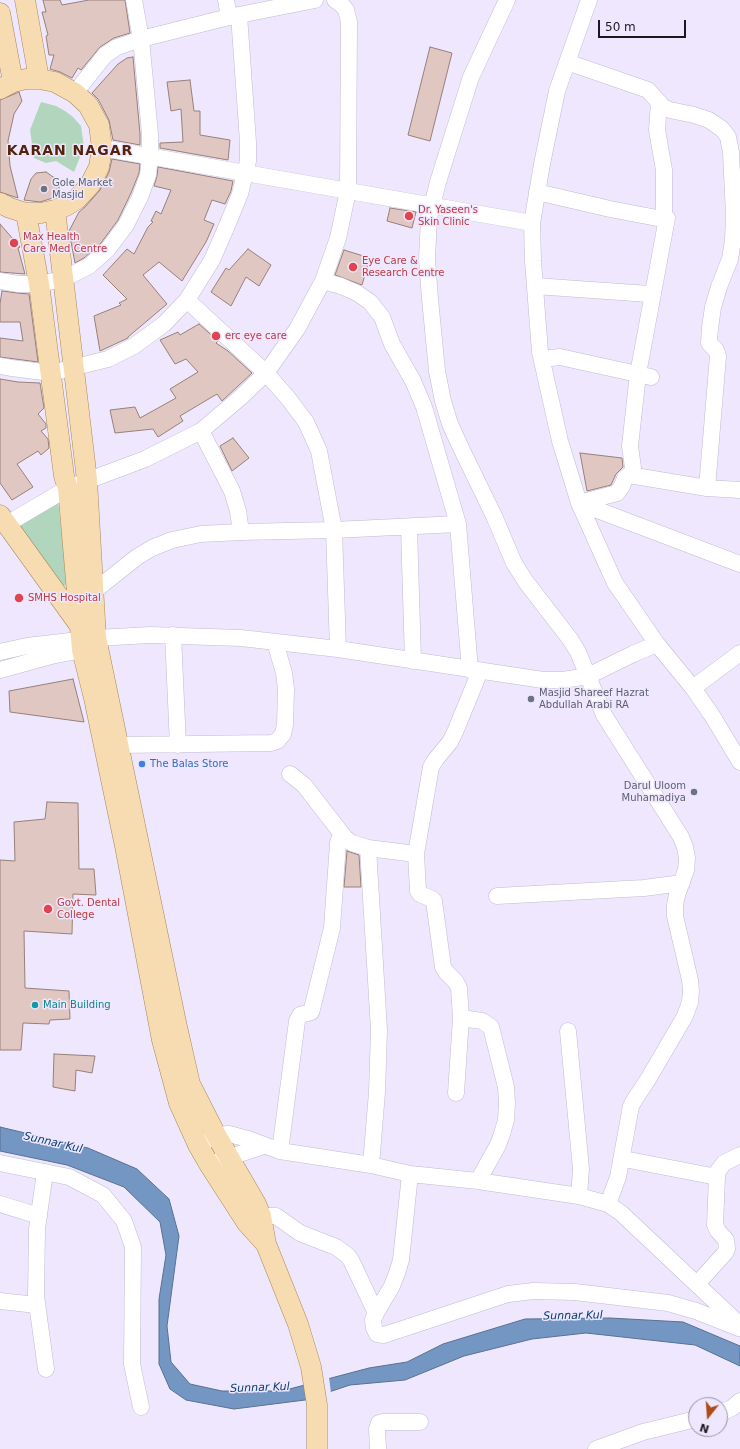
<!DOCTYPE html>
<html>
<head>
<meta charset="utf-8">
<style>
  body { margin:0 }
  #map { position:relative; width:740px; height:1449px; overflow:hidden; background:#eee7fd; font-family:"DejaVu Sans",sans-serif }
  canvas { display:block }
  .north { position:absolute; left:688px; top:1397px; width:40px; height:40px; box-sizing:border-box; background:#eee7fd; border:1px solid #9994a4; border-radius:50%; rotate:197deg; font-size:11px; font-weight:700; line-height:16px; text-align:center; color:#1a181f }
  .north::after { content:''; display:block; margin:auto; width:14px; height:18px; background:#af4b16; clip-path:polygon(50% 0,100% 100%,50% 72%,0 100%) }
  .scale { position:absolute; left:598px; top:20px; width:88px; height:18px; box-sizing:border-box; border:2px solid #1a181f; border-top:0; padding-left:5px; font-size:12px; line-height:14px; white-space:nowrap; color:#1a181f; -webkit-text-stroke:3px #eee7fd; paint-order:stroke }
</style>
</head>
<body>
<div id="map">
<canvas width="740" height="1449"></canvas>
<div class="north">N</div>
<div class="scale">50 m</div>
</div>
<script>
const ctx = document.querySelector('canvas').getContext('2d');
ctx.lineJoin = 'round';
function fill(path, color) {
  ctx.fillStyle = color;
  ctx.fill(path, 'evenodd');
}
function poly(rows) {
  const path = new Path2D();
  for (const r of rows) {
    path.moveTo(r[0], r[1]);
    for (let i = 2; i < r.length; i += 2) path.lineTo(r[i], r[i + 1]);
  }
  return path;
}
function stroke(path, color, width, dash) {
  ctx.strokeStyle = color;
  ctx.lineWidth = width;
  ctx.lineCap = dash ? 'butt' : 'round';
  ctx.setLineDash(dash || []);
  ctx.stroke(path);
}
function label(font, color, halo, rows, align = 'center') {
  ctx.font = font + ' "DejaVu Sans",sans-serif';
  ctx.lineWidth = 3;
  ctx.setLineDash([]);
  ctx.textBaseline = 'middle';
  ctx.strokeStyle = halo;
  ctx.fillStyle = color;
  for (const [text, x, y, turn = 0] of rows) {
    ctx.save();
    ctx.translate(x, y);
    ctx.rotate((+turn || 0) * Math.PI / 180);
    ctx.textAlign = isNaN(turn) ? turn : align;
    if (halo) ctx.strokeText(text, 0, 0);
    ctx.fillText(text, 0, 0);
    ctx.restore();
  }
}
const green = poly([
  [41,102,56,106,65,111,73,117,81,126,84,147,74,172,56,161,46,163,34,158,30,130],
  [58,501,68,585,60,586,17,524]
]);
const water = poly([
  [0,1127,88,1148,137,1169,169,1199,179,1236,167,1326,171,1362,190,1384,222,1391,282,1391,369,1368,407,1362,443,1344,525,1319,610,1318,683,1322,740,1346,740,1366,695,1345,586,1333,532,1339,464,1356,405,1380,350,1385,305,1400,234,1409,186,1400,170,1389,159,1364,159,1299,166,1255,160,1222,124,1187,67,1165,0,1151,0,1127]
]);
const pier = poly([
  [329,1377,331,1393,308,1401,304,1384]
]);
const building = poly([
  [43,0,60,0,62,5,89,0,125,0,130,33,114,38,100,47,81,70,78,68,72,78,60,72,50,69,54,55,49,55,46,36,48,35,42,12,46,12,43,0],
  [430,47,452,53,430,141,408,135,430,47],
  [133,57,140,134,140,145,113,140,109,120,98,99,92,93,118,64,127,58,133,57],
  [190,80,194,111,200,111,200,135,230,140,228,160,160,148,160,143,183,142,181,109,171,111,167,82,190,80],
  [19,92,22,101,14,114,8,141,10,166,18,198,0,192,0,100,19,92],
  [112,159,140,164,139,173,131,193,118,220,101,243,84,258,75,263,69,231,79,212,85,207,100,190,109,172,112,159],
  [158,167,233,181,231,191,225,204,212,200,204,220,214,224,206,242,182,281,159,262,143,275,167,304,128,337,128,338,100,351,94,316,121,305,119,303,127,299,103,275,127,249,134,254,148,227,153,222,151,221,156,211,161,214,171,190,154,186,157,176,158,167],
  [46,172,59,181,59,190,56,197,40,202,24,200,31,179,36,173,46,172],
  [390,208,416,212,412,228,387,221,390,208],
  [0,224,20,247,18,248,25,274,0,272,0,224],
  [248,249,271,265,259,286,246,277,231,306,211,292,226,268,229,270,248,249],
  [344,250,370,258,362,285,335,275,344,250],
  [2,291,17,293,29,294,38,362,0,357,0,338,23,341,20,322,0,322,0,304,2,291],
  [199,324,218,341,216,343,228,351,252,373,222,401,217,394,180,416,183,421,158,437,153,429,115,433,110,410,135,407,140,418,176,398,170,389,198,372,186,359,175,364,160,340,178,332,180,335,199,324],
  [0,379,18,382,40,383,44,408,38,414,46,424,46,428,41,431,48,439,49,448,41,455,38,451,17,464,33,487,12,500,0,483,0,379],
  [233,438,249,458,232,471,220,446,233,438],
  [580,453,622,458,623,467,616,474,611,485,587,491,580,453],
  [73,679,84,722,10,712,9,691,73,679],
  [47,802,78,803,79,869,94,869,96,895,73,894,72,934,24,931,25,988,69,991,70,1019,50,1020,49,1024,23,1023,21,1050,0,1050,0,860,15,861,14,822,45,819,47,802],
  [347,851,359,855,361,887,344,887,347,851],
  [54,1054,95,1056,92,1073,76,1070,75,1091,53,1087,54,1054]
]);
const minor = poly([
  [226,0,229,17],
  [507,0,471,77,438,182,429,218,427,259,430,299,437,371,443,401,450,424,461,448,494,516,514,563,526,582,570,639,578,652,604,715,681,837,685,847,687,858,686,870,677,895,675,905,675,916,690,980,691,991,690,1002,685,1016,647,1081,635,1099,631,1106,618,1177,608,1204],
  [589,0,557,91,542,164,532,223,533,261,540,352,560,441,579,503,615,583,657,644],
  [567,62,648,90,663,107,670,110,694,115,709,120,722,129,728,137,731,152,734,215,733,240,730,259,719,287,713,307,710,328,709,343,716,350,718,356,707,488],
  [75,93,105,55,117,47,141,39,229,17,315,0],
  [102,148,532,223],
  [537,192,610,209,657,218,663,216,664,212,664,170,657,130,659,102],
  [0,281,18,284,39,284,63,279,89,266,108,249,126,225,140,197,148,175,150,157,150,134,141,39,134,0],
  [323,281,341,286,357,293,370,302,382,317,392,344,413,381,424,407,458,524,470,670],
  [535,286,649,294],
  [187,300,266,373,288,398,306,422,319,451,334,530,338,649],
  [542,359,560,357,651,377],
  [0,366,12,368,51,373,108,359,134,346,164,324,187,300,212,260,226,228,240,194,248,161,248,142,239,15],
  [201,431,232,491,238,511,241,532],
  [634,475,630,446,638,374,667,218],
  [579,503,617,493,622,486,625,478,629,475,707,488,740,490],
  [579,503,740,564],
  [7,524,68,488,145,459,201,431,241,397,266,373,297,329,323,281,338,238,348,191,349,22,346,10,342,5,335,0],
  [409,527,413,661],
  [93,592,137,557,152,548,172,540,201,534,241,532,334,530,458,524],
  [173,635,178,745],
  [0,652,27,646,96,638,150,635,241,638,338,649,543,680,563,680,588,676,633,654,657,644,693,688,713,717,740,762],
  [0,670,51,656,93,648],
  [693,688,740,653],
  [119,745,271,743,277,741,283,734,285,725,286,689,284,673,275,642],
  [290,774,304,785,345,838,352,843,368,848,416,854],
  [368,848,379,1030,377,1092,371,1165],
  [497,896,644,888,682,883],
  [461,1018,482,1021,491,1027,506,1087,507,1103,506,1120,502,1134,498,1145,478,1181],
  [568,1031,581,1169,579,1196],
  [456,1093,461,1018,459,988,456,982,446,972,443,967,434,901,432,899,420,894,418,891,416,854,431,767,436,759,450,742,455,732,480,671],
  [207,1140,216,1135,229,1134,248,1139,280,1151,371,1165,410,1174,478,1181,579,1196,608,1204,621,1213,740,1325],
  [280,1151,297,1021,300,1015,311,1012,312,1009,332,928,338,843,341,834],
  [629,1160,717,1177],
  [218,1161,264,1146],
  [0,1163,69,1177,103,1195,124,1221,133,1247,132,1364,141,1407],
  [45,1172,37,1229,36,1296,46,1369],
  [410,1174,401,1260,397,1273,392,1286,376,1313,373,1320,374,1328,377,1334,384,1335,508,1294,533,1291,575,1292,668,1303,696,1311,739,1328],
  [0,1204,39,1216],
  [261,1216,276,1216,300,1233,336,1247,347,1255,351,1260,376,1313],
  [697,1284,725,1253,727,1249,726,1240,718,1231,715,1225,717,1177,718,1171,724,1163,740,1155],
  [0,1301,36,1305],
  [720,1413,732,1408,740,1401],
  [378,1449,377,1429,379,1423,382,1422,420,1422],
  [596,1449,643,1432,696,1419]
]);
const major = poly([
  [25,0,39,79],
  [0,13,13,82],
  [0,89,13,82,26,79,39,79,55,82,75,93,88,105,99,125,102,148,99,167,90,185,77,199,66,206,55,210,41,213,26,213,10,208,0,203],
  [55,210,87,480,96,638,177,1027,190,1084,216,1135,256,1204,261,1216,266,1244,298,1324,311,1367,317,1405,317,1449],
  [26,213,39,284,64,476,68,488,82,650,94,698,125,846,162,1040,179,1103,198,1145,209,1164,247,1223,266,1244],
  [0,515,80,626]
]);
const markers = [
  [44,189,4,"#6b7280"],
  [409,216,5,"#e0444e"],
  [14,243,5,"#e0444e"],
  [353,267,5,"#e0444e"],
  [216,336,5,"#e0444e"],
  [19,598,5,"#e0444e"],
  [531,699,4,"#6b7280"],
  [142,764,4,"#3f7fe0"],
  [694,792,4,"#6b7280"],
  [48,909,5,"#e0444e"],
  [35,1005,4,"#0f9aa8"]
];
const worshipNames = [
  ["Gole Market",52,183],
  ["Masjid",52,195],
  ["Masjid Shareef Hazrat",539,693],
  ["Abdullah Arabi RA",539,705],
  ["Darul Uloom",686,786,"right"],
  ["Muhamadiya",686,798,"right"]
];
const healthNames = [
  ["Dr. Yaseen's",418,210],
  ["Skin Clinic",418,222],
  ["Max Health",23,237],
  ["Care Med Centre",23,249],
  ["Eye Care &",362,261],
  ["Research Centre",362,273],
  ["erc eye care",225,336],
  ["SMHS Hospital",28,598],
  ["Govt. Dental",57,903],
  ["College",57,915]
];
const shopNames = [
  ["The Balas Store",150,764]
];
const cultureNames = [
  ["Main Building",43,1005]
];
const waterNames = [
  ["Sunnar Kul",53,1143,13],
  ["Sunnar Kul",573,1316,-1],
  ["Sunnar Kul",260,1388,-2]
];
const districtNames = [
  ["KARAN NAGAR",70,151]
];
fill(green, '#b2d5be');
fill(water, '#7397c2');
stroke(water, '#587191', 1);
fill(pier, '#eee7fd');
fill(building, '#e1c7c1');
stroke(building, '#97807a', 1);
stroke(minor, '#c1bbd0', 17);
stroke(major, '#a7885c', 21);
stroke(minor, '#fff', 16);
stroke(major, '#f8dcb1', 20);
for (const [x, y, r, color] of markers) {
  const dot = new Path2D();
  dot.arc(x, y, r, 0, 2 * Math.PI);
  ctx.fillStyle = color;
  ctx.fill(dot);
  stroke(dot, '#eee7fd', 1.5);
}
label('10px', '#5b616d', '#eee7fd', worshipNames, 'left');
label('10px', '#be3a42', '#eee7fd', healthNames, 'left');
label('10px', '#366cbe', '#eee7fd', shopNames, 'left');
label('10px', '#0d838f', '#eee7fd', cultureNames, 'left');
label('italic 11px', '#063d73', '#eee7fd', waterNames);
ctx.letterSpacing = '1px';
label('bold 14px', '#52220a', '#eee7fd', districtNames);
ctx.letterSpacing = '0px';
</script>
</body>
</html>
